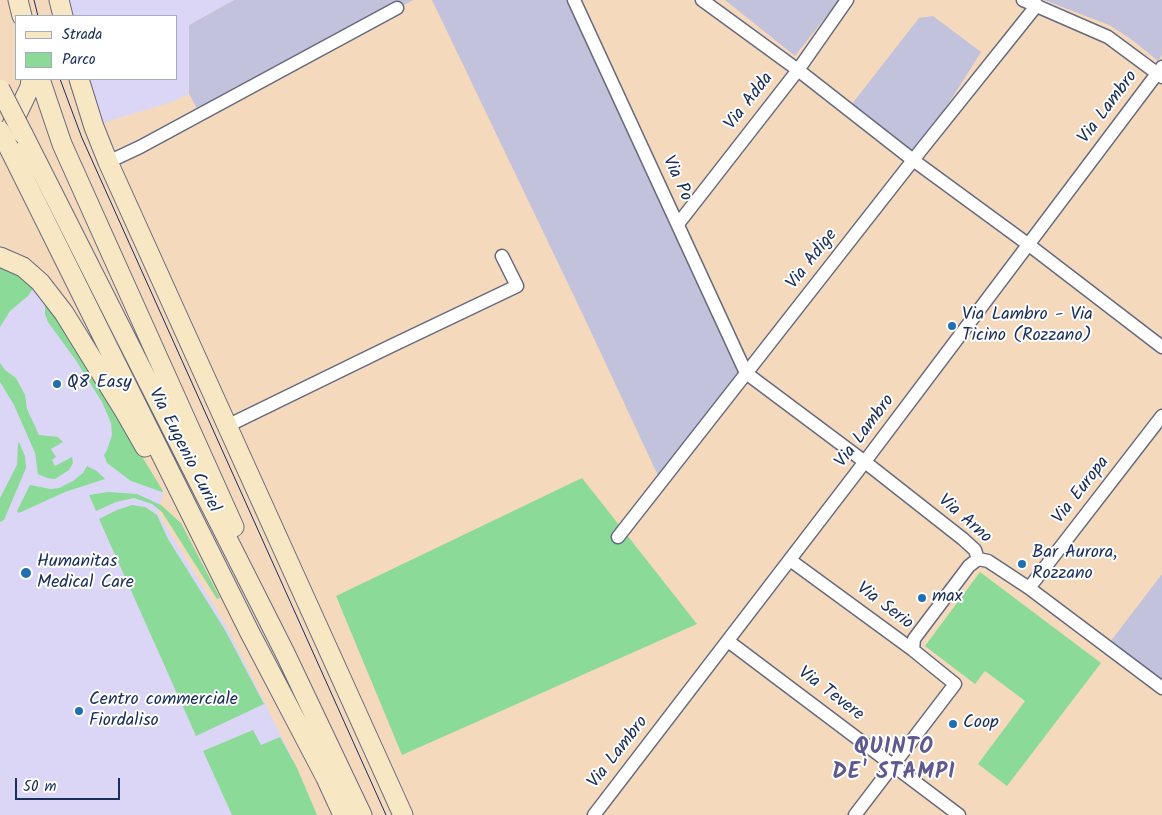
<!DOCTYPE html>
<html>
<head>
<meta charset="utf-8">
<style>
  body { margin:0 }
  #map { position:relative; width:1162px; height:815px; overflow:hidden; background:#f4d9bc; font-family:Kalam,sans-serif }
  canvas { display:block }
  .legend { position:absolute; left:15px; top:15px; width:162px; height:65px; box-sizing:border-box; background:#fff; border:1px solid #a4acbf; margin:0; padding:6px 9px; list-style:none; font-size:15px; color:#1b2f5e }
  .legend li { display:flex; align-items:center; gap:10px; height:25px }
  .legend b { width:25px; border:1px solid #a4acbf }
  .scale { position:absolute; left:15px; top:778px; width:105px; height:22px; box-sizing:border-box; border:2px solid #1b2f5e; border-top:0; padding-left:6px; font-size:15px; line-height:18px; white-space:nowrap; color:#1b2f5e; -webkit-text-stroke:4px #fff; paint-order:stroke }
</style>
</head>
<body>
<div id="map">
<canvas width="1162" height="815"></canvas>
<ul class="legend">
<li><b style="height:6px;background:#f7e8c3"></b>Strada</li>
<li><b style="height:14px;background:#8cda98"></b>Parco</li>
</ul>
<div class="scale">50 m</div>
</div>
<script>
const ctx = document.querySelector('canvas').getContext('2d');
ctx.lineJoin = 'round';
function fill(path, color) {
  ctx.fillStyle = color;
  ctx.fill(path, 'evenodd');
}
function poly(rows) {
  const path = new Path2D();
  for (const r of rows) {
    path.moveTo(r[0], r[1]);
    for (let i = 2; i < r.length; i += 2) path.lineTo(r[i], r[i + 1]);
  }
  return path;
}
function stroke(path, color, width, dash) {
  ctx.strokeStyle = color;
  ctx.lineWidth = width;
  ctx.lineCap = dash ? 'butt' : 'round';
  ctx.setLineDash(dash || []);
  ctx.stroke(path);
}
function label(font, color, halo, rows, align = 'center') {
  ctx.font = font + ' Kalam,sans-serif';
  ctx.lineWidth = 4;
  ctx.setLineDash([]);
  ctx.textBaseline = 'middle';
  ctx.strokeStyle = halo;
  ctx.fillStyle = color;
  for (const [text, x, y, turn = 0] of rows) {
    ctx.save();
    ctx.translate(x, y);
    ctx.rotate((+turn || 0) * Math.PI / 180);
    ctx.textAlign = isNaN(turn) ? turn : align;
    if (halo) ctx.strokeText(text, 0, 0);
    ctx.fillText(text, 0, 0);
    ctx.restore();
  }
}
const built = poly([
  [59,0,234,0,189,25,189,94,172,102,115,119,94,127,79,79,176,79,176,16,63,16],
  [0,268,14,272,48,301,163,493,158,513,227,627,297,768,317,815,0,815]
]);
const industrial = poly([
  [234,0,413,0,200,114,189,94,189,25],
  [432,0,574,0,746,373,661,482,584,317],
  [725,0,839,0,795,56],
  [1044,0,1162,0,1162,55,1158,61,1131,39,1109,25],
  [933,16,981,52,913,160,848,109,919,18],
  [1162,574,1162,688,1107,646]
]);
const green = poly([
  [0,264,21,273,32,286,32,290,28,296,10,311,0,327],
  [47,303,50,305,163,491,162,492,131,481,107,463,104,455,107,450,112,435,111,423,102,402,75,359,48,322,45,314,45,305],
  [0,363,5,370,16,378,25,395,27,409,39,435,58,437,63,442,51,449,56,457,52,460,55,466,72,457,73,463,69,470,55,479,47,478,38,474,35,453,14,405,0,382],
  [19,442,25,456,26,468,4,520,0,522,0,498,17,465,18,443],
  [87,466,97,471,105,479,65,492,19,513,17,511,30,485,51,489,59,488,73,481,83,473],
  [582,478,697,624,402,755,336,596],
  [108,492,137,494,161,505,181,523,220,598,217,599,162,512,152,504,134,498,116,502,96,511,89,495],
  [132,505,145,507,157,515,168,539,225,630,264,704,196,736,99,519,117,510],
  [980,572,1101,663,1007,786,978,764,1025,701,985,671,975,684,925,646],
  [253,730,261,745,280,737,297,768,317,815,232,815,203,751]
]);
const street = poly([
  [574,0,746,373,865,462,963,539,975,550,978,559],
  [702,0,798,70,913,160,1029,245,1162,347],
  [1023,0,1108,37,1162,77],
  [108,162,140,147,397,8],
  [678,224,798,70,847,0],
  [227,426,389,347,517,286,502,256],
  [618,537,921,150,1037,5],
  [978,559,988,561,1029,588,1162,688],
  [790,560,913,650,955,684,855,815],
  [1029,588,1162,416],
  [728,641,959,815],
  [913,650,914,639,969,566,978,559],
  [594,815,857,472,1162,67]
]);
const secondary = poly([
  [18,0,22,16],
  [59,0,63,16],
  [40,79,62,144,234,527],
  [79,79,94,127,108,162,403,815],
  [9,131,30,87,31,79],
  [23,134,285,653,362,815],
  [9,148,249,631,326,778,343,815],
  [0,257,23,267,40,282,64,313,125,412,145,447]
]);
const tram = poly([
  [34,0,38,16],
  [60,79,82,138,386,815]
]);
const secondaryBridge = poly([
  [0,89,23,134],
  [0,131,9,148]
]);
const markers = [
  [952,326,5,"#1f6fb2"],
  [57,384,5,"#1f6fb2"],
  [1022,564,5,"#1f6fb2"],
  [26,573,6,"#1f6fb2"],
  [922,598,5,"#1f6fb2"],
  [79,711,5,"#1f6fb2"],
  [953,724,5,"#1f6fb2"]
];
const streetNames = [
  ["Via Adda",750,102,-52],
  ["Via Lambro",1109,108,-53],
  ["Via Po",676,179,65],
  ["Via Adige",813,260,-52],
  ["Via Lambro",866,432,-53],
  ["Via Eugenio Curiel",183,451,63],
  ["Via Europa",1082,491,-52],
  ["Via Arno",964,520,41],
  ["Via Serio",884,607,37],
  ["Via Tevere",830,695,37],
  ["Via Lambro",619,753,-52]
];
const poiNames = [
  ["Via Lambro - Via",962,316],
  ["Ticino (Rozzano)",962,337],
  ["Q8 Easy",67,384],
  ["Bar Aurora,",1032,554],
  ["Rozzano",1032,575],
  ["Humanitas",37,563],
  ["Medical Care",37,584],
  ["max",932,598],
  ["Centro commerciale",89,701],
  ["Fiordaliso",89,722],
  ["Coop",963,724]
];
const districtNames = [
  ["QUINTO",894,749],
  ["DE' STAMPI",894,774]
];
fill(built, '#dcd6f6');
fill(industrial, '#c2c2dc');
fill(green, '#8cda98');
stroke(street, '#676a7f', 15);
stroke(secondary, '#676a7f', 21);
stroke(street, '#fff', 12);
stroke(secondary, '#f7e8c3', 19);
stroke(tram, '#1b2f5e', 1);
stroke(secondaryBridge, '#676a7f', 21, []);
stroke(secondaryBridge, '#f7e8c3', 19);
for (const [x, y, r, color] of markers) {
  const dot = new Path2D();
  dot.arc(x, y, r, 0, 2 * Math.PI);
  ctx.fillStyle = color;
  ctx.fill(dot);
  stroke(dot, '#fff', 2);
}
label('18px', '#1b2f5e', '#fff', streetNames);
label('18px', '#1b2f5e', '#fff', poiNames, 'left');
ctx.letterSpacing = '1px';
label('bold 22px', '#5e598f', '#fff', districtNames);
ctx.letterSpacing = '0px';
</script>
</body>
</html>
